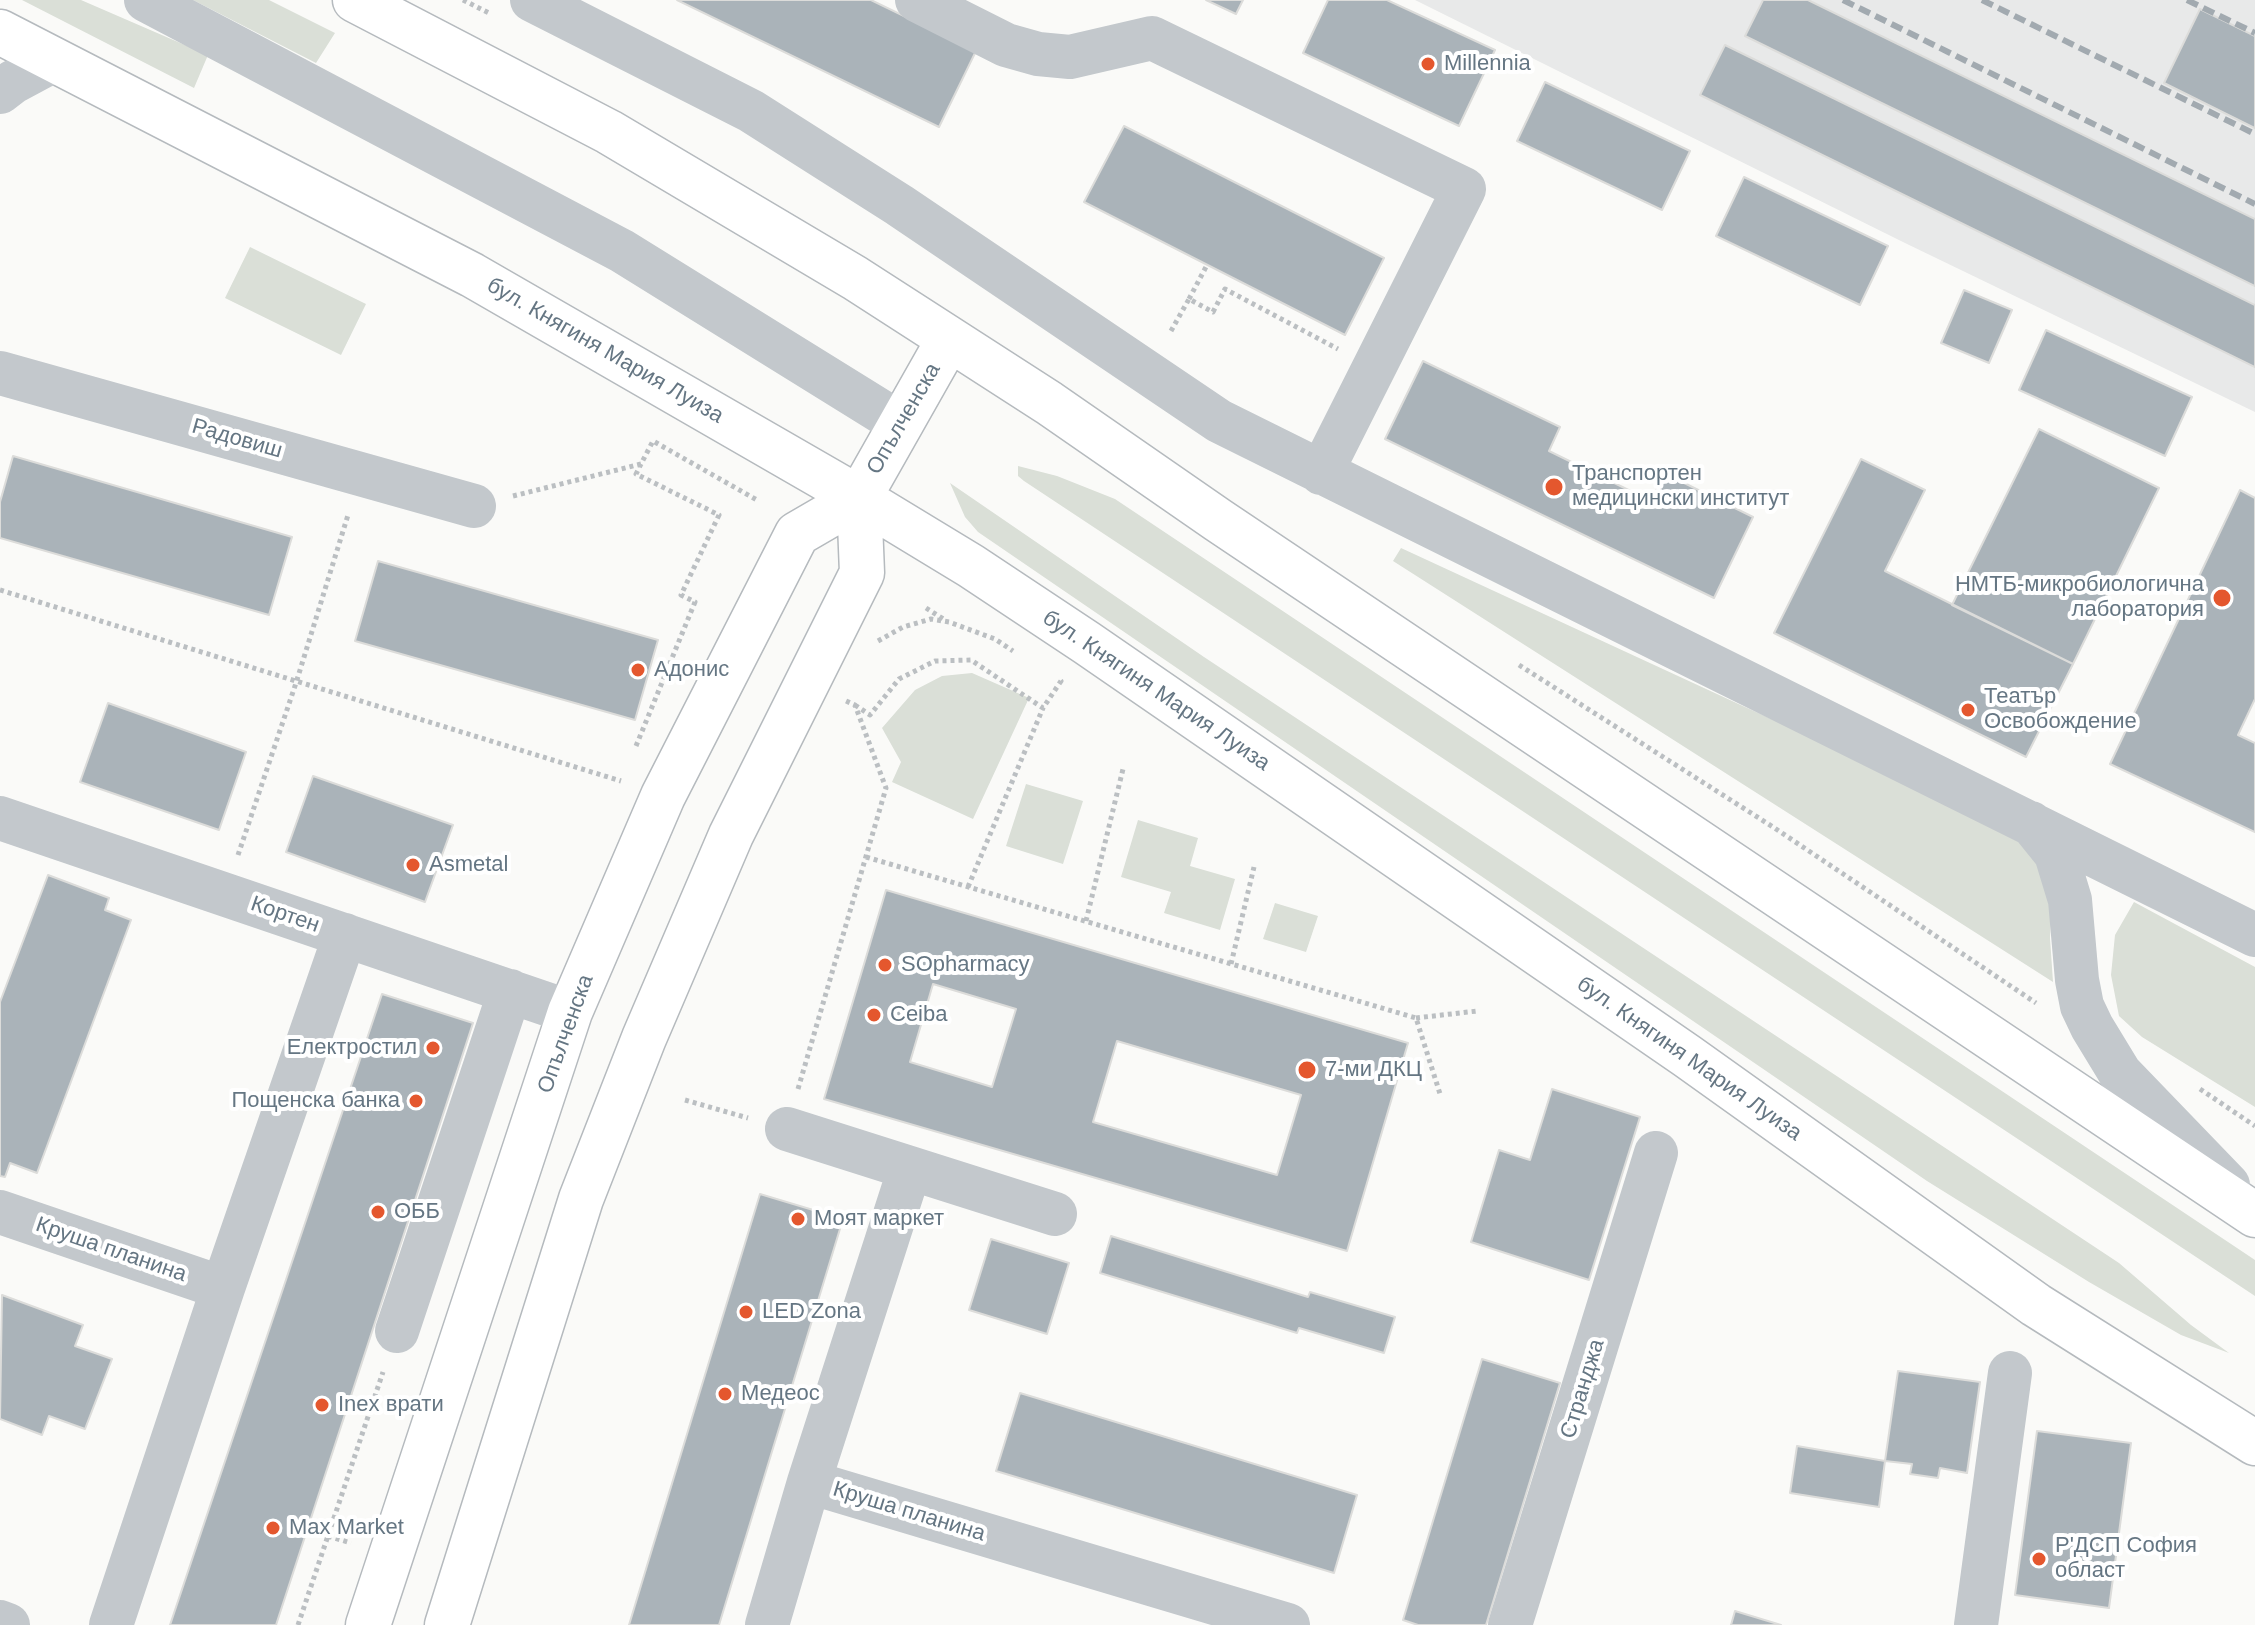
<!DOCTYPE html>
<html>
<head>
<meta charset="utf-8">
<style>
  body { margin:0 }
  canvas { display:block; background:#fafaf8 }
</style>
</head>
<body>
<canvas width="2255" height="1625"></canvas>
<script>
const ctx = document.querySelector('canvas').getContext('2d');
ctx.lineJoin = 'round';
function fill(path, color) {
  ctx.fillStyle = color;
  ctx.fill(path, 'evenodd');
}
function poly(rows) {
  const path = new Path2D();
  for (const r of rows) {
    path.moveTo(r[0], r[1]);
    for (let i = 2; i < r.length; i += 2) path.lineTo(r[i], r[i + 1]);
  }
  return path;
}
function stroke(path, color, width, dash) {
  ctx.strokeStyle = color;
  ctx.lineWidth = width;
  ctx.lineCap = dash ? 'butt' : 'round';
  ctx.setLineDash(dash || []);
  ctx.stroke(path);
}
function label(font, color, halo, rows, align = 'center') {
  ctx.font = font + ' Helvetica,sans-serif';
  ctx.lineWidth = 8;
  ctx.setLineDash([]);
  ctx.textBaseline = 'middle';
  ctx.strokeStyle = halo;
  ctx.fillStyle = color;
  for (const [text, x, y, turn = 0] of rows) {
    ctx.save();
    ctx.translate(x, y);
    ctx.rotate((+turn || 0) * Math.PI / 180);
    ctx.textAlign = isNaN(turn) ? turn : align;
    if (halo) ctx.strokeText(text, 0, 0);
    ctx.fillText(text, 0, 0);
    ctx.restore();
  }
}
const built = poly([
  [1415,0,2255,0,2255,412,1905,243]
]);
const green = poly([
  [22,0,81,0,208,55,194,88],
  [193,0,269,0,335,33,316,63],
  [250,247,366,304,341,355,225,298],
  [1018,466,1057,476,1115,499,2255,1260,2255,1296,1024,481,1018,476],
  [950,483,1204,657,2119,1263,2191,1325,2229,1353,2181,1335,2089,1282,1927,1181,978,532,965,517],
  [1401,548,2007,828,2036,856,2052,899,2050,938,2053,982,1393,561],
  [972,673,1029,698,973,819,892,782,901,762,882,728,915,690,942,676],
  [1026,784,1083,801,1063,864,1006,846],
  [1138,820,1198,838,1190,866,1235,879,1220,930,1164,913,1171,892,1121,877],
  [2134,902,2255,967,2255,1107,2142,1037,2119,1016,2111,975,2115,935],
  [1275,903,1318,916,1306,952,1263,939]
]);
const building = poly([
  [677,0,871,0,976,51,939,127,677,0],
  [1206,0,1243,0,1236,14,1206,0],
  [1328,0,1387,0,1495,50,1459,126,1303,53,1328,0],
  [1763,0,1808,0,2255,219,2255,286,1745,36,1763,0],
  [2200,9,2255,36,2255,128,2164,83,2200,9],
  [1725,45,2255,305,2255,367,1700,95,1725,45],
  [1545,82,1690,151,1662,210,1517,141,1545,82],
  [1124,126,1384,258,1345,335,1084,202,1124,126],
  [1744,177,1888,246,1860,305,1716,236,1744,177],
  [1964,290,2012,310,1989,363,1941,343,1964,290],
  [2046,330,2192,397,2165,456,2019,390,2046,330],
  [1423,361,1560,427,1549,451,1651,501,1664,473,1753,517,1714,598,1385,439,1423,361],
  [2039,429,2159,488,2073,664,1952,605,2039,429],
  [13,456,292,537,269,615,0,538,0,502,13,456],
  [1861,459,1925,490,1885,571,2073,664,2026,757,1774,633,1861,459],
  [2240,490,2255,498,2255,699,2238,735,2255,743,2255,832,2110,764,2240,490],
  [378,561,658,640,635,720,355,641,378,561],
  [108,703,246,752,219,830,80,782,108,703],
  [313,776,453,825,425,902,286,852,313,776],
  [48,875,109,898,105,910,131,920,37,1173,10,1163,5,1177,0,1176,0,1002,48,875],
  [886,890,1408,1043,1347,1251,824,1099,886,890],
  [933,984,1016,1009,992,1087,910,1062,933,984],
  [1117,1041,1301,1095,1277,1175,1093,1122,1117,1041],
  [382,994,473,1023,276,1625,170,1625,382,994],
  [1552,1089,1640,1117,1589,1280,1471,1242,1499,1150,1530,1160,1552,1089],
  [760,1194,843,1219,719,1625,629,1625,760,1194],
  [1111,1236,1308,1297,1310,1292,1395,1317,1384,1353,1299,1328,1297,1333,1100,1273,1111,1236],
  [991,1239,1069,1263,1047,1334,969,1310,991,1239],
  [2,1295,83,1325,75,1346,112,1359,85,1429,49,1416,42,1435,0,1419,2,1295],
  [1482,1359,1560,1383,1486,1625,1418,1625,1403,1620,1482,1359],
  [1898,1371,1980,1382,1967,1473,1940,1468,1938,1478,1910,1474,1912,1464,1885,1461,1898,1371],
  [1020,1393,1357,1495,1334,1573,996,1471,1020,1393],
  [2037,1431,2131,1443,2109,1608,2015,1595,2037,1431],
  [1797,1446,1885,1461,1879,1507,1790,1493,1797,1446],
  [1735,1611,1781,1625,1731,1625,1735,1611]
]);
const path = poly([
  [463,0,491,14],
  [1189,299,1207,265],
  [1171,331,1189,299,1213,312,1225,289,1338,349],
  [513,496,641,464,653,441,757,500],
  [0,590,621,781],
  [926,608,945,620],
  [878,641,903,627,931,619,949,622,995,639,1013,651],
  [1519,665,1773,827,2036,1003],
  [855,705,870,715,899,679,935,661,971,660,1043,708,1061,681,1059,679],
  [636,746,695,602,681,595,719,515,636,474,641,464],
  [238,855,296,683,348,515],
  [866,857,1416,1018,1441,1097],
  [968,887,1043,708],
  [1086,921,1123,769],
  [1231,964,1254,867],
  [1416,1018,1477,1011],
  [798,1089,886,788,855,705,844,700],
  [2200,1089,2255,1126],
  [685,1100,748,1118],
  [328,1536,351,1543],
  [298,1625,383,1372]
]);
const minor = poly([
  [146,0,622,251,901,424],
  [532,0,751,111,899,205,1219,421,2255,935],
  [917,0,1006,45,1038,54,1070,57,1152,38,1464,189,1321,473],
  [0,92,13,82,54,60],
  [0,373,474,506],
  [0,818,570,1012],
  [2031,823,2056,854,2070,900,2077,980,2082,1006,2092,1027,2120,1073,2228,1185],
  [787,1129,1055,1214],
  [0,1212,223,1288],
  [397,1331,510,991],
  [809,1482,1288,1625],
  [0,1622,8,1625],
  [111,1625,223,1288,345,935],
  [767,1625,809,1482,910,1168],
  [1510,1625,1656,1153],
  [1976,1625,2010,1373]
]);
const major = poly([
  [355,0,609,132,855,278,1049,403,1218,520,2255,1215],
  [0,32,472,275,859,498,971,566,1087,643,1687,1056,2036,1305,2255,1443],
  [368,1625,570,1012,663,796,797,534,859,498],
  [447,1625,581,1199,644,1038,731,835,862,573,859,498,949,339]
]);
const rail = poly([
  [1843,0,2255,204],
  [1982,0,2255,134],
  [2187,0,2255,33]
]);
const markers = [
  [1428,64,8,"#e4572e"],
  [1554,487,10,"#e4572e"],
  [2222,598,10,"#e4572e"],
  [638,670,8,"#e4572e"],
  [1968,710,8,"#e4572e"],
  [413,865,8,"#e4572e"],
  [885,965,8,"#e4572e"],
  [874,1015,8,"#e4572e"],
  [433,1048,8,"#e4572e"],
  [1307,1070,10,"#e4572e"],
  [416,1101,8,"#e4572e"],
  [378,1212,8,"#e4572e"],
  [798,1219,8,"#e4572e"],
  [746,1312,8,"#e4572e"],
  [725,1394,8,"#e4572e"],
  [322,1405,8,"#e4572e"],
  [273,1528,8,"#e4572e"],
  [2039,1559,8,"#e4572e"]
];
const poiNames = [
  ["Millennia",1444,64],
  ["Транспортен",1572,474],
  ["медицински институт",1572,499],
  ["НМТБ-микробиологична",2204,585,"right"],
  ["лаборатория",2204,610,"right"],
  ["Адонис",654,670],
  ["Театър",1984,697],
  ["Освобождение",1984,722],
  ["Asmetal",429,865],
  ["SOpharmacy",901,965],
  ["Ceiba",890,1015],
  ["Електростил",417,1048,"right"],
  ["7-ми ДКЦ",1325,1070],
  ["Пощенска банка",400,1101,"right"],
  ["ОББ",394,1212],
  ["Моят маркет",814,1219],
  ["LED Zona",762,1312],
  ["Медеос",741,1394],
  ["Inex врати",338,1405],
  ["Max Market",289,1528],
  ["Р'ДСП София",2055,1546],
  ["област",2055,1571]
];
const streetNames = [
  ["бул. Княгиня Мария Луиза",605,351,30],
  ["Опълченска",904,419,-60],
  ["Радовиш",237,439,16],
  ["бул. Княгиня Мария Луиза",1156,691,34],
  ["Кортен",285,915,19],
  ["Опълченска",566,1034,-70],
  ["бул. Княгиня Мария Луиза",1689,1059,35],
  ["Круша планина",111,1250,19],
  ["Странджа",1583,1389,-73],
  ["Круша планина",909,1512,17]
];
fill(built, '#e8e9e9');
fill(green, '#dadfd7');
fill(building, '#aab3b9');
stroke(building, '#dcdcda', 2);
stroke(major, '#b5babe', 47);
stroke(path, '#bbbfc2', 5, [4, 4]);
stroke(minor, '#c3c8cc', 44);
stroke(major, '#fff', 44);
stroke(rail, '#a2aab0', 6, [12, 6]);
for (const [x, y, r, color] of markers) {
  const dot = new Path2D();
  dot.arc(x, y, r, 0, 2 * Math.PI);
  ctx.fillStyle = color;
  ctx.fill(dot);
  stroke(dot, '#fff', 3);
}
label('22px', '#657683', '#fff', poiNames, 'left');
label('22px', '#657683', '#fff', streetNames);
</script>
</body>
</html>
